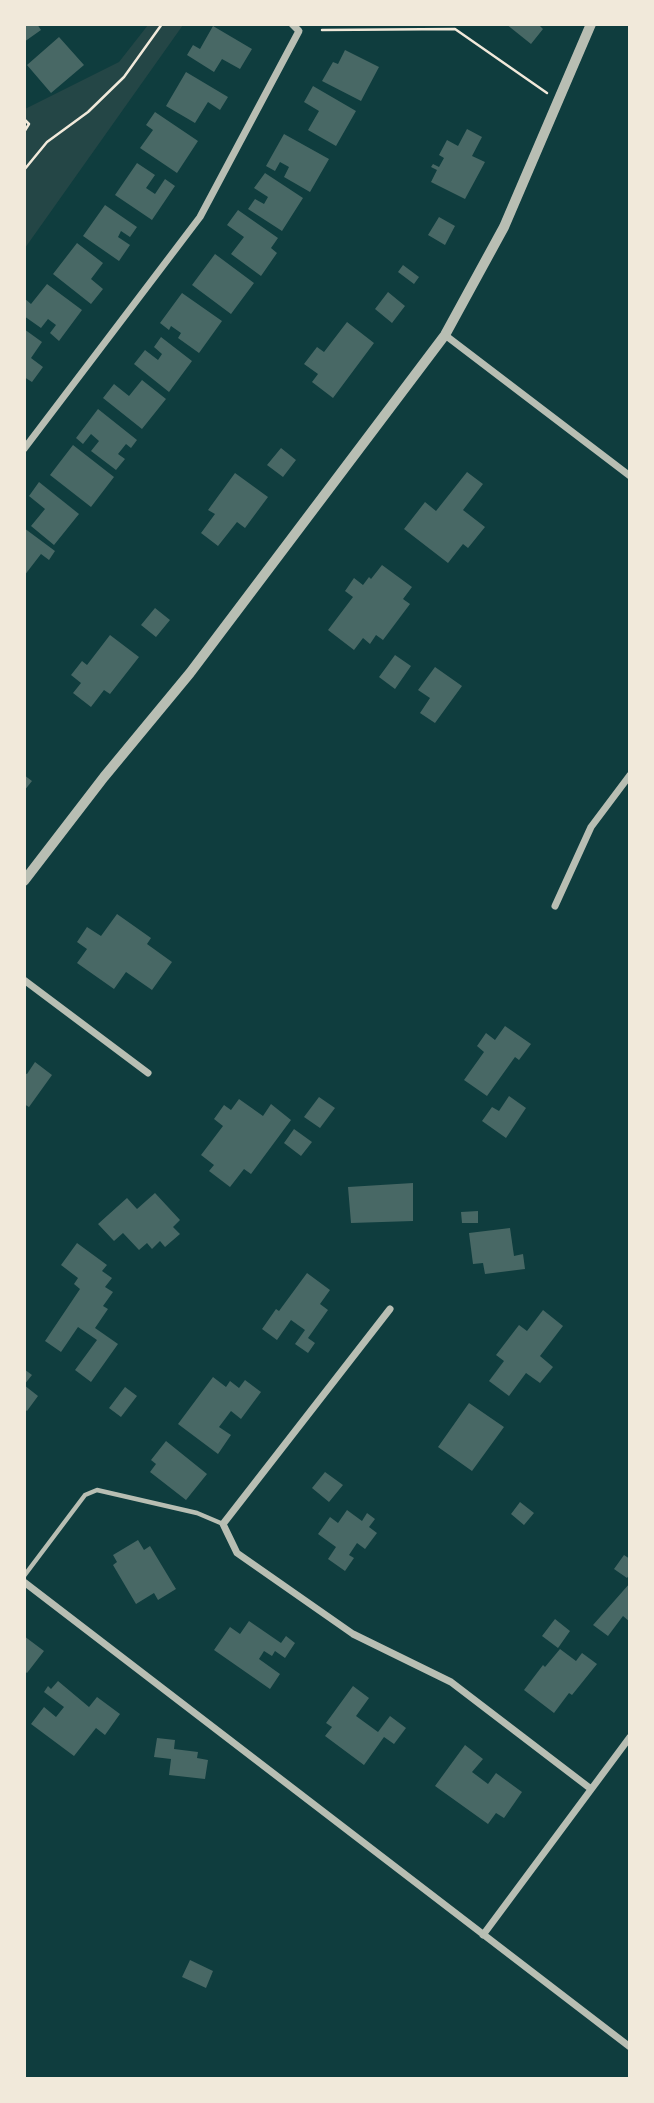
<!DOCTYPE html>
<html>
<head>
<meta charset="utf-8">
<style>
  body { margin:0 }
  #map { position:relative; width:654px; height:2103px; overflow:hidden; background:#0f3d3e; font-family:Barlow,sans-serif }
  canvas { display:block }
  .frame { position:absolute; inset:0; border:26px solid #f1e9da; pointer-events:none }
</style>
</head>
<body>
<div id="map">
<canvas width="654" height="2103"></canvas>
<div class="frame"></div>
</div>
<script>
const ctx = document.querySelector('canvas').getContext('2d');
ctx.lineJoin = 'round';
function fill(path, color) {
  ctx.fillStyle = color;
  ctx.fill(path, 'evenodd');
}
function poly(rows) {
  const path = new Path2D();
  for (const r of rows) {
    path.moveTo(r[0], r[1]);
    for (let i = 2; i < r.length; i += 2) path.lineTo(r[i], r[i + 1]);
  }
  return path;
}
function stroke(path, color, width, dash) {
  ctx.strokeStyle = color;
  ctx.lineWidth = width;
  ctx.lineCap = dash ? 'butt' : 'round';
  ctx.setLineDash(dash || []);
  ctx.stroke(path);
}
const green = poly([
  [148,25,183,25,25,248,25,109,119,62]
]);
const building = poly([
  [24,24,37,24,41,30,24,42],
  [506,24,538,24,543,29,531,44],
  [213,26,252,49,240,69,222,59,214,72,187,55,193,45,200,49],
  [59,37,84,65,51,93,27,65],
  [345,50,379,67,361,101,322,81,333,62,338,64],
  [186,72,228,97,220,110,208,102,195,123,166,106],
  [313,86,356,111,336,146,308,130,319,111,304,102],
  [155,112,198,141,177,173,140,148,153,130,146,125],
  [467,129,482,137,472,156,485,162,465,199,431,182,437,170,431,167,433,164,439,167,444,158,439,155,447,140,458,146],
  [284,134,329,159,310,192,284,177,289,167,280,162,275,171,266,166],
  [137,163,155,175,146,188,155,194,165,179,175,186,152,220,115,195],
  [265,173,303,198,282,231,248,209,255,199,264,204,268,197,254,188],
  [105,205,137,227,130,237,121,231,118,237,130,245,119,261,83,236],
  [238,210,278,238,271,248,277,253,261,276,231,254,244,237,227,225],
  [439,217,455,226,445,245,428,235],
  [77,243,103,263,91,279,103,289,91,304,53,274],
  [215,254,254,283,231,314,192,285],
  [403,265,419,277,414,284,398,272],
  [47,284,82,310,59,341,50,333,56,325,48,319,41,328,24,316,24,298,31,304],
  [388,292,405,306,392,323,375,309],
  [182,293,222,321,199,353,178,338,181,333,171,326,169,330,160,323],
  [347,322,374,343,333,398,312,382,318,374,304,364,317,347,324,352],
  [24,329,42,342,31,358,43,367,32,382,24,377],
  [161,337,192,361,169,392,134,364,145,350,158,360,162,354,154,347],
  [142,380,166,399,142,429,103,398,114,384,129,396],
  [98,409,137,440,131,448,126,444,118,454,125,459,116,470,91,451,99,441,91,434,83,444,76,438],
  [73,445,114,477,91,507,50,475],
  [281,448,296,460,283,477,267,465],
  [467,472,483,484,463,510,485,527,468,548,463,544,448,563,404,529,425,502,436,511],
  [235,473,268,497,245,528,237,522,218,546,201,533,215,514,208,510],
  [39,482,79,514,54,545,31,526,45,509,29,496],
  [24,528,55,551,49,560,41,554,24,576],
  [382,565,412,587,403,599,410,604,383,640,376,635,370,644,363,638,354,650,328,630,353,597,345,591,354,578,363,585,369,577,371,579],
  [155,608,170,620,156,637,141,625],
  [110,635,139,657,110,694,104,690,91,707,73,693,81,683,71,675,82,661,87,665],
  [395,655,411,666,395,689,379,677],
  [435,667,462,686,435,723,420,713,430,698,418,690],
  [24,775,32,781,24,791],
  [117,914,151,938,147,944,172,962,152,990,126,972,114,989,77,963,87,949,77,942,87,927,101,936],
  [505,1026,531,1044,519,1060,515,1057,487,1096,464,1080,484,1052,477,1046,486,1033,495,1040],
  [35,1062,52,1075,29,1107,24,1104,24,1073,27,1074],
  [509,1096,526,1108,506,1138,482,1121,492,1107,499,1111],
  [319,1097,335,1108,320,1128,304,1117],
  [239,1099,263,1116,271,1104,291,1120,251,1174,244,1169,230,1187,209,1171,214,1165,201,1155,223,1126,214,1119,224,1105,231,1110],
  [294,1129,312,1142,301,1156,284,1143],
  [413,1183,413,1221,351,1223,348,1187],
  [155,1193,180,1220,173,1227,180,1234,165,1247,160,1241,152,1249,147,1243,139,1250,123,1233,114,1241,98,1224,127,1198,137,1209],
  [478,1211,478,1223,462,1223,461,1212],
  [510,1228,514,1256,523,1254,525,1269,485,1274,483,1263,473,1264,469,1233],
  [77,1243,107,1265,102,1271,112,1278,105,1287,113,1292,103,1306,108,1309,95,1328,118,1344,91,1382,75,1370,97,1340,78,1327,61,1352,45,1341,80,1289,74,1284,78,1278,61,1265],
  [307,1273,330,1290,320,1304,328,1310,308,1338,315,1343,308,1353,295,1344,305,1330,291,1320,277,1340,262,1329,276,1309,279,1311],
  [543,1310,563,1326,540,1356,553,1367,540,1383,526,1373,509,1396,489,1381,504,1361,496,1355,519,1325,527,1331],
  [24,1369,32,1375,24,1385],
  [213,1377,226,1387,230,1381,239,1388,245,1380,261,1392,241,1419,231,1411,219,1427,231,1435,218,1454,178,1424],
  [24,1385,38,1396,27,1411,24,1409],
  [125,1387,137,1396,121,1417,109,1408],
  [469,1403,504,1427,472,1471,438,1447],
  [166,1441,207,1474,186,1500,150,1472,156,1464,151,1460],
  [325,1472,343,1485,329,1502,312,1488],
  [520,1502,534,1513,524,1525,511,1514],
  [347,1510,362,1521,367,1513,375,1519,369,1527,377,1533,365,1549,357,1543,349,1555,354,1558,345,1571,328,1559,336,1547,318,1534,330,1517,338,1523],
  [138,1540,144,1550,150,1546,176,1589,158,1600,154,1593,136,1604,113,1565,117,1562,113,1555],
  [624,1555,630,1559,630,1574,627,1578,614,1569],
  [630,1583,630,1622,623,1616,608,1636,593,1625],
  [555,1619,570,1631,558,1648,542,1636],
  [249,1621,281,1643,286,1636,295,1643,285,1658,275,1651,272,1656,264,1651,259,1659,280,1674,270,1689,214,1650,230,1627,240,1634],
  [24,1636,44,1651,27,1673,24,1671],
  [560,1649,576,1661,582,1653,597,1664,572,1695,569,1693,554,1713,524,1690,543,1665,545,1667],
  [58,1681,89,1707,97,1697,120,1714,105,1735,96,1728,74,1756,31,1724,44,1707,56,1717,64,1707,44,1692,48,1686,51,1689],
  [353,1686,369,1698,356,1716,378,1732,390,1716,406,1728,394,1744,384,1737,364,1765,325,1736,332,1727,326,1723],
  [157,1738,175,1740,174,1749,198,1752,197,1758,208,1760,205,1779,169,1775,171,1759,154,1757],
  [465,1745,483,1759,472,1772,488,1784,496,1773,522,1792,504,1818,496,1813,488,1824,435,1786],
  [190,1960,213,1971,206,1988,182,1977]
]);
const path = poly([
  [322,30,455,29,547,93],
  [24,119,29,124,24,132],
  [24,170,47,142,88,112,124,77,162,24]
]);
const service = poly([
  [24,1576,85,1495,97,1490,197,1513,223,1524]
]);
const minor = poly([
  [445,335,630,476],
  [24,449,200,217,299,31,292,24],
  [555,906,591,827,630,775],
  [24,980,148,1073],
  [390,1309,223,1524,237,1553,353,1634,451,1682,591,1789],
  [24,1582,630,2047],
  [483,1935,630,1737]
]);
const tertiary = poly([
  [24,881,104,777,190,673,445,335,504,227,591,24]
]);
fill(green, '#244646');
fill(building, '#486865');
stroke(path, '#f1e9da', 2.5);
stroke(service, '#b8beb3', 4.5);
stroke(minor, '#b8beb3', 7);
stroke(tertiary, '#b8beb3', 10);
</script>
</body>
</html>
